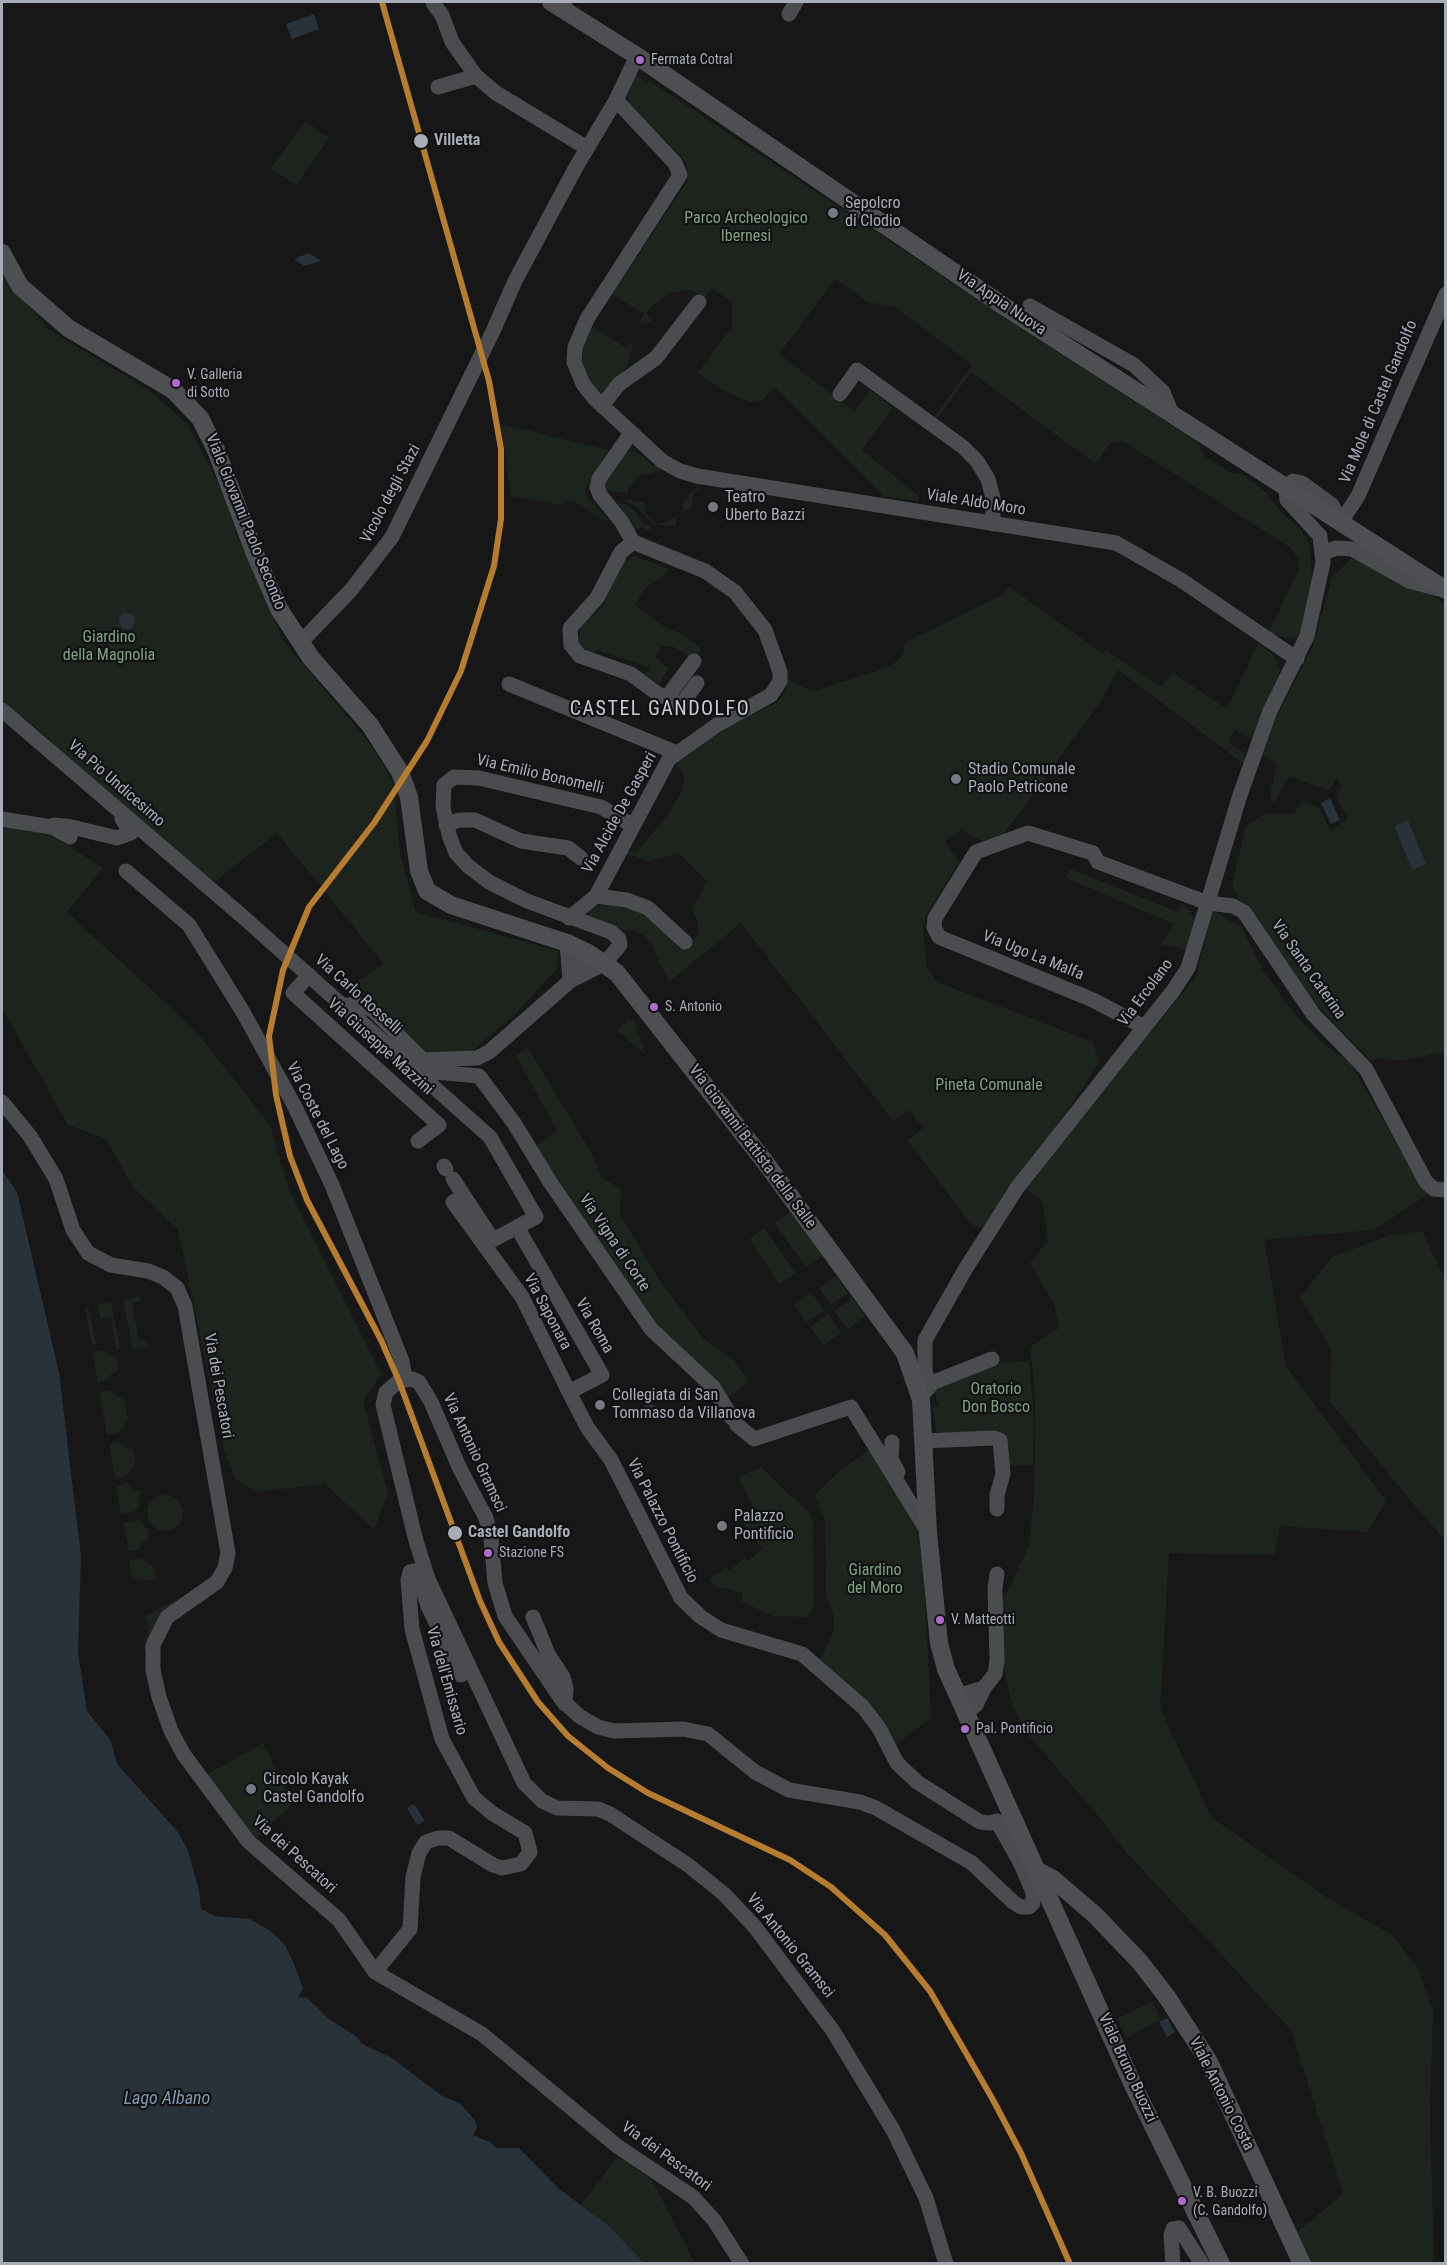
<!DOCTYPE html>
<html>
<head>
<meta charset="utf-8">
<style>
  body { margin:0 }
  #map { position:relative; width:1447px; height:2265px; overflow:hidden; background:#171717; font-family:"Roboto Condensed",sans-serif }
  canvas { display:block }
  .frame { position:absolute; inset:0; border:3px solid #a8adb8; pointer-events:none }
</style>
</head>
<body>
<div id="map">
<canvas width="1447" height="2265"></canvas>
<div class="frame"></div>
</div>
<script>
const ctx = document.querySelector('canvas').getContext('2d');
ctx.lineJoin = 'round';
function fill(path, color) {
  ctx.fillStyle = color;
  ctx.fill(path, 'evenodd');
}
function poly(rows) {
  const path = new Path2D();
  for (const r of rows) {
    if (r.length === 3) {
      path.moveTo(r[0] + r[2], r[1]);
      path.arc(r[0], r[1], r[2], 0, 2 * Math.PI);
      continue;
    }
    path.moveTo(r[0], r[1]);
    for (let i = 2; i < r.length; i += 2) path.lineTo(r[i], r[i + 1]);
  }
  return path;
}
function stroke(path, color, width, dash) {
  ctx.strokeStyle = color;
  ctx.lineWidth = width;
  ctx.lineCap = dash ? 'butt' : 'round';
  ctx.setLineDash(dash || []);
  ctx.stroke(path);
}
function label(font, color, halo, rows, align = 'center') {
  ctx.font = font + ' "Roboto Condensed",sans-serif';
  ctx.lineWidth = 4.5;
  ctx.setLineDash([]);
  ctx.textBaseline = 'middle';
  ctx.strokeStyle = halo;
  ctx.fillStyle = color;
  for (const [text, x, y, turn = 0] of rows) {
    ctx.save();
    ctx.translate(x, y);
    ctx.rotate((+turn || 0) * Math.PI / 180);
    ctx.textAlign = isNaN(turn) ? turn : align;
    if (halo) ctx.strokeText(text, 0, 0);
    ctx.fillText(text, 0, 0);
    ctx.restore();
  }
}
const green = poly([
  [635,74,646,82,650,81,1017,326,1198,442,1205,457,1233,474,1240,473,1266,492,1282,513,1300,528,1310,546,1312,578,1305,635,1288,639,1269,632,1299,569,1298,558,1291,548,1123,441,1110,443,1096,464,971,372,937,419,934,417,972,365,896,308,868,302,835,279,779,354,854,411,870,390,893,407,862,450,919,496,918,501,883,496,774,387,763,400,750,402,723,390,698,373,732,327,732,302,712,288,705,297,690,290,669,293,650,308,646,314,653,320,644,324,640,322,644,314,612,294,689,179,686,162,629,102,626,92],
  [305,121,329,138,296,185,271,168],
  [2,268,46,328,150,391,187,424,223,493,236,533,284,642,367,740,386,769,394,786,400,854,416,912,558,951,557,969,514,1015,469,1054,423,1055,351,986,384,964,277,833,210,885,26,719,2,702],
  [591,326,625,347,631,342,633,350,628,356,630,360,627,366,603,398,587,382,580,356,581,346],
  [501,424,609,450,585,489,587,498,608,519,606,521,573,501,564,500,563,505,511,496],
  [632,450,662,471,640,476,628,489,628,493,606,491,604,487,607,481,626,453],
  [700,486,700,491,694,492,691,508,683,511,684,500,689,499,688,494],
  [623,499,645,502,645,513,656,524,665,523,677,516,675,527,653,524,636,506],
  [616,503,625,504,634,510,642,523,653,528,645,531,644,527,632,530,622,508],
  [633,556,669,569,667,574,646,587,635,605,669,630,676,631,701,648,694,659,674,647,660,645,656,658,669,668,659,684,645,674,651,668,597,650,590,655,578,641,581,626,601,609,623,562],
  [1351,559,1362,559,1400,582,1434,596,1445,604,1445,1052,1407,1060,1369,1059,1297,985,1253,913,1238,898,1232,885,1246,826,1264,814,1293,814,1303,801,1318,807,1331,831,1348,818,1336,797,1342,786,1337,778,1329,791,1290,776,1273,803,1270,795,1277,763,1263,755,1277,715,1313,646,1332,577],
  [1408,820,1426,864,1412,870,1394,827],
  [1008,586,1103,654,1106,650,1161,687,1172,672,1227,709,1258,644,1273,654,1280,671,1252,739,1235,729,1229,742,1245,754,1244,764,1118,670,1099,704,1003,835,986,843,962,830,945,841,959,862,926,915,923,927,927,968,937,982,1093,1042,1099,1062,1061,1121,981,1228,977,1228,973,1227,907,1140,923,1128,909,1110,893,1121,741,923,669,982,651,944,643,935,634,930,621,930,588,920,586,916,594,907,606,904,638,910,666,931,680,949,693,941,699,933,696,917,692,909,707,881,679,853,650,861,626,854,628,851,637,852,667,816,682,791,684,778,682,771,676,766,678,762,725,729,777,702,785,693,787,679,809,690,817,690,889,667,902,657,906,642,1004,594],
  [2,823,42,829,103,868,67,912,195,1030,270,1125,289,1190,381,1374,363,1401,388,1493,374,1530,325,1484,256,1492,235,1478,224,1449,178,1230,133,1187,106,1139,68,1125,2,1008],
  [1070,869,1178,912,1182,903,1190,912,1195,924,1187,950,1162,944,1174,924,1066,878],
  [1213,911,1242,928,1263,971,1297,1017,1328,1047,1351,1064,1427,1195,1374,1230,1264,1240,1286,1366,1386,1501,1367,1532,1280,1526,1274,1555,1169,1553,1160,1708,1211,1817,1326,1897,1392,1935,1418,1968,1433,2011,1430,2114,1434,2263,1311,2263,1297,2232,1343,2194,1291,2030,1117,1842,1106,1825,1030,1737,1013,1707,1000,1655,998,1630,1004,1598,1029,1546,1034,1501,1035,1393,1030,1347,1059,1328,1054,1304,1030,1263,1048,1240,1043,1202,1026,1189,1094,1101,1196,977],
  [628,1020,634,1020,645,1054,617,1031],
  [528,1048,591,1152,601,1177,622,1190,619,1213,658,1278,703,1338,734,1360,748,1381,728,1398,672,1338,652,1323,534,1147,557,1131,516,1055],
  [790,1212,824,1255,806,1267,774,1223],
  [764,1228,796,1273,779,1284,750,1239],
  [1422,1231,1445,1280,1445,1540,1408,1498,1330,1401,1331,1348,1300,1297,1332,1257,1388,1236],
  [836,1276,848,1293,831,1305,819,1288],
  [811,1292,824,1310,806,1322,794,1304],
  [140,1296,141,1300,132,1303,139,1341,147,1340,148,1347,133,1350,123,1300],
  [852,1298,865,1316,848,1329,834,1311],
  [111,1302,120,1349,116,1349,111,1317,100,1319,98,1304],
  [88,1306,96,1344,92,1345,85,1307],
  [828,1314,841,1333,823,1345,810,1327],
  [103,1350,109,1355,117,1358,119,1370,111,1374,109,1380,98,1382,93,1352],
  [1029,1361,1034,1416,1033,1465,1008,1465,1006,1433,943,1436,936,1431,933,1407,939,1406,933,1385,993,1363],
  [111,1390,116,1396,124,1397,128,1420,118,1433,107,1435,100,1392],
  [119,1442,126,1448,133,1449,136,1463,126,1476,115,1478,109,1444],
  [871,1449,922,1532,931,1718,892,1747,819,1662,833,1633,834,1617,826,1595,825,1523,815,1495,843,1468],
  [761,1467,809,1513,813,1523,814,1605,808,1617,774,1616,742,1602,743,1594,727,1588,715,1588,709,1579,726,1567,729,1571,745,1558,748,1561,763,1549,742,1522,756,1514,739,1477],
  [127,1483,132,1489,140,1491,138,1510,121,1514,116,1486],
  [165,1513,18],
  [140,1520,148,1531,148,1539,142,1543,138,1551,129,1551,123,1523],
  [140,1558,153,1566,156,1579,137,1581,132,1578,129,1561],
  [184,1595,166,1608,159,1618,145,1651,143,1650,149,1629,145,1616],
  [263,1743,293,1803,254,1840,206,1775],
  [1152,2001,1161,2020,1126,2038,1117,2019],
  [618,2157,652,2180,695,2263,644,2263,607,2224,581,2204]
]);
const water = poly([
  [314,14,319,29,292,39,286,24],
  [309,253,321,261,304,266,294,259],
  [127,621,8],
  [1330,798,1340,820,1331,824,1321,803],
  [1408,820,1426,864,1412,870,1394,826],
  [2,1170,17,1192,59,1373,81,1556,78,1653,87,1711,111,1741,117,1764,177,1831,188,1850,199,1891,201,1909,215,1916,250,1919,269,1930,285,1945,294,1964,303,1989,297,1998,306,1997,329,2019,357,2037,362,2044,392,2058,442,2096,459,2103,474,2119,477,2127,473,2135,490,2142,496,2148,519,2148,559,2189,607,2224,644,2263,2,2263],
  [650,1411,7],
  [414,1804,425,1821,417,1825,407,1808],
  [1167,2018,1175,2032,1167,2037,1159,2022]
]);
const minor = poly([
  [433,3,442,15,452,42,476,76,496,93,587,148],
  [789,14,796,2],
  [438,87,476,76],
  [616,100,675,163,680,175,587,319,575,347,574,362,583,384,595,399,662,461,680,471,697,476,1116,543,1181,580,1297,659],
  [1030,306,1134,365,1163,392,1172,414],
  [840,394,857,370,963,447,977,461,988,479,993,498,993,524],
  [602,406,619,384,656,358,699,302],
  [1341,522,1358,496,1446,294],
  [633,542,621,552,597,598,570,628,571,645,580,656,631,674,658,694,681,705,697,683],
  [1324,553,1336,548,1352,549,1409,581,1439,589],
  [300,643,351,590,392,537,494,329,515,281,576,167,616,100,637,56],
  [509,684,677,753],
  [668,696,694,661],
  [2,710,242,916,490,1137,536,1217,517,1227,602,1375,569,1392],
  [2,819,52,827],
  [446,825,459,820,475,820,521,841,568,848,581,858],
  [70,837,52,827,54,825,72,827,117,838,131,833,122,819],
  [126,871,189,925,243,1012,294,1105,332,1185,402,1361,405,1378],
  [596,896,627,900,648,908,685,942],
  [569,918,596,896,669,759,717,725,771,695,780,681,780,672,765,630,735,592,705,571,633,542,621,521,600,495,597,487,599,479,631,433],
  [567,943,570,981],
  [309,975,293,993,439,1125,418,1141],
  [570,981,605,963,620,945,619,939,611,932,527,901,489,882,468,866,456,853,449,835,443,807,444,785,454,777,479,778,601,807,632,825],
  [343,1005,361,1005,374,1011,435,1072,479,1076,514,1123,550,1182,651,1329,713,1387,732,1418],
  [1144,1027,1093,1000,939,937,934,927,935,918,976,852,1028,833,1093,853,1098,862,1208,903,1233,906,1244,912,1313,1014,1366,1069,1426,1182,1434,1189,1446,1190],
  [422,1060,477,1058,489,1052,570,981,588,953],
  [2,1102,30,1136,56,1179,73,1230,88,1253,111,1265,148,1271,163,1277,177,1288,185,1306,228,1553,225,1568,217,1582,167,1617,153,1645,153,1670,159,1697,171,1731,184,1755,248,1841,339,1920,375,1972,482,2034,617,2146,693,2197,714,2220,742,2264],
  [444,1166,446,1169],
  [453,1179,493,1240,517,1227],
  [464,1196,453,1202,522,1297,569,1392,587,1427,611,1460,681,1598,701,1617,721,1630,802,1654,863,1707,879,1728,897,1763,917,1782,980,1822,990,1823,997,1821],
  [929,1384,992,1359],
  [921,1397,930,1386,925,1372,925,1340,966,1268,1017,1188,1173,991,1188,968,1240,795,1270,711,1307,636,1323,563,1320,536,1287,500,1286,486,1293,481,1302,483,1332,505,1341,522],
  [737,1425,754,1439,851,1407,928,1532],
  [923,1441,994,1438,1000,1440,1003,1474,997,1495,997,1509],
  [892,1442,891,1459,898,1472],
  [533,1617,548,1654,563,1677,566,1688,565,1704],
  [957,1696,984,1688,995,1674,997,1660,995,1588,997,1574],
  [965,1714,976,1705,984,1688],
  [375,1972,410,1929,413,1877,419,1853,426,1842,438,1838,449,1838,493,1865,502,1868,521,1864,530,1852,525,1833,492,1813,474,1798,442,1739,412,1629,408,1580,410,1572,413,1571,418,1575,428,1606,461,1675],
  [946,2264,926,2198,893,2130,833,2031,755,1927,724,1894,688,1865,610,1814,598,1809,557,1808,542,1801,524,1783,428,1579,416,1541,383,1405,386,1392,399,1381,412,1379,419,1382,431,1402,460,1469,486,1518,491,1538,495,1583,505,1616,562,1700,579,1716,598,1727,614,1731,683,1729,708,1734,755,1772,789,1790,860,1802,876,1808,972,1863,1013,1902,1021,1907,1029,1907,1033,1903,1033,1892,1020,1862,997,1821],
  [1173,2264,1171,2235,1173,2229,1179,2228,1202,2264]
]);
const major = poly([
  [551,2,637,56,1005,307,1446,590],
  [2,253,20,286,68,328,173,390,200,418,216,450,255,554,279,609,311,658,370,725,400,772,409,797,419,871,427,891,451,905,567,943,588,953,617,973,765,1162,905,1353,921,1400,928,1532,939,1643,946,1669,1133,2085,1221,2264],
  [1036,1870,1053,1879,1095,1915,1140,1962,1167,1997,1209,2062,1302,2264]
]);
const highway = poly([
  [555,2,562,6]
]);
const rail1 = poly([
  [382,2,489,381,501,449,501,519,494,566,461,671,427,741,374,823,309,907,283,970,269,1036,276,1095,290,1156,307,1200,381,1340,399,1381,480,1601,499,1642,538,1702,568,1736,608,1768,648,1793,790,1860,831,1887,885,1935,930,1991,992,2098,1021,2153,1070,2264]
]);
const markers = [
  [640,60,5,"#b06ccc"],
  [421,141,8,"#a8adb8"],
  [833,213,6,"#757880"],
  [176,383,5,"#b06ccc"],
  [713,507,6,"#757880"],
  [956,779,6,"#757880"],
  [654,1007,5,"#b06ccc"],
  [600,1405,6,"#757880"],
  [722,1526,6,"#757880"],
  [455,1533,8,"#a8adb8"],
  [488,1553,5,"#b06ccc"],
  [940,1620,5,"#b06ccc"],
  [965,1729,5,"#b06ccc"],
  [251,1789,6,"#757880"],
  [1182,2201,5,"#b06ccc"]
];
const busNames = [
  ["Fermata Cotral",651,60],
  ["V. Galleria",187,375],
  ["di Sotto",187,393],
  ["S. Antonio",665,1007],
  ["Stazione FS",499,1553],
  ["V. Matteotti",951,1620],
  ["Pal. Pontificio",976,1729],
  ["V. B. Buozzi",1193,2193],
  ["(C. Gandolfo)",1193,2211]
];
const stopNames = [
  ["Villetta",434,141],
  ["Castel Gandolfo",468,1533]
];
const poiNames = [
  ["Sepolcro",845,204],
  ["di Clodio",845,222],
  ["Teatro",725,498],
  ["Uberto Bazzi",725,516],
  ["Stadio Comunale",968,770],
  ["Paolo Petricone",968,788],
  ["Collegiata di San",612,1396],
  ["Tommaso da Villanova",612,1414],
  ["Palazzo",734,1517],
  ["Pontificio",734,1535],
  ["Circolo Kayak",263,1780],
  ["Castel Gandolfo",263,1798]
];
const parkNames = [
  ["Parco Archeologico",746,219],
  ["Ibernesi",746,237],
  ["Giardino",109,638],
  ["della Magnolia",109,656],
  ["Pineta Comunale",989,1086],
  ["Oratorio",996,1390],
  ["Don Bosco",996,1408],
  ["Giardino",875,1571],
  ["del Moro",875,1589]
];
const streetNames = [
  ["Via Appia Nuova",1001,303,34],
  ["Via Mole di Castel Gandolfo",1379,402,-67],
  ["Vicolo degli Stazi",391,494,-62],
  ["Viale Aldo Moro",976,503,9],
  ["Viale Giovanni Paolo Secondo",245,522,68],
  ["Via Emilio Bonomelli",540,775,13],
  ["Via Pio Undicesimo",116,784,41],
  ["Via Alcide De Gasperi",620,813,-61],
  ["Via Ugo La Malfa",1033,956,22],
  ["Via Santa Caterina",1308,970,55],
  ["Via Ercolano",1146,993,-53],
  ["Via Carlo Rosselli",358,995,42],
  ["Via Giuseppe Mazzini",380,1047,42],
  ["Via Coste del Lago",317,1116,63],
  ["Via Giovanni Battista della Salle",752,1147,53],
  ["Via Vigna di Corte",614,1243,56],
  ["Via Saponara",547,1312,62],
  ["Via Roma",594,1326,60],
  ["Via dei Pescatori",218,1386,80],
  ["Via Antonio Gramsci",474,1453,65],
  ["Via Palazzo Pontificio",662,1521,63],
  ["Via dell'Emissario",446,1681,74],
  ["Via dei Pescatori",294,1855,42],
  ["Via Antonio Gramsci",790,1946,51],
  ["Viale Bruno Buozzi",1127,2068,65],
  ["Viale Antonio Costa",1221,2094,63],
  ["Via dei Pescatori",666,2157,36]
];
const waterNames = [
  ["Lago Albano",167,2099]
];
const quarterNames = [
  ["CASTEL GANDOLFO",660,710]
];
fill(green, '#1d241e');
fill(water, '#2a3239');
stroke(minor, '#4b4c50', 15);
stroke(major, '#4d4f52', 18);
stroke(highway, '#4e4e51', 21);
stroke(rail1, '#b67c30', 6);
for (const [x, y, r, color] of markers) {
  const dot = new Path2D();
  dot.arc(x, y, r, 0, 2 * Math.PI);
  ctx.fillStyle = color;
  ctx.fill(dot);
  stroke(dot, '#111113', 2);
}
label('14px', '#a8adb8', '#111113', busNames, 'left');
label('bold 16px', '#a8adb8', '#111113', stopNames, 'left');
label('16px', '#a8adb8', '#111113', poiNames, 'left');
label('16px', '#7fa381', '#111113', parkNames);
label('16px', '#a8adb8', '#111113', streetNames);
label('italic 18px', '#7f9bb3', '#111113', waterNames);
ctx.letterSpacing = '1.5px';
label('20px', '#c9ccd4', '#111113', quarterNames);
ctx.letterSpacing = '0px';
</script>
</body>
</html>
